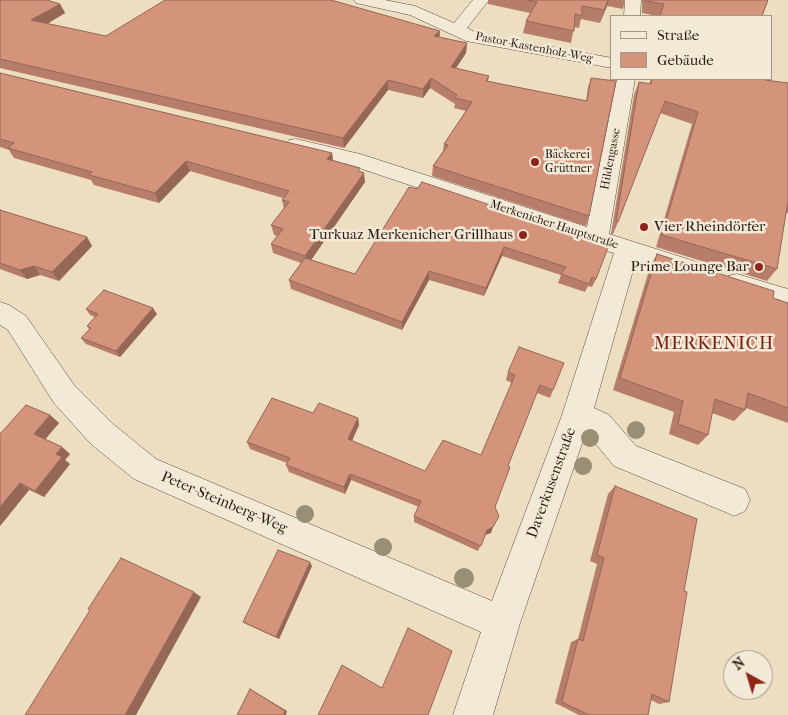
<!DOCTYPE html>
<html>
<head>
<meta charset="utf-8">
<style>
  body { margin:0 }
  #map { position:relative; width:788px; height:715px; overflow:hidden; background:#edddc1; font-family:"IM FELL French Canon",serif }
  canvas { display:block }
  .legend { position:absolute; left:610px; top:15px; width:162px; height:65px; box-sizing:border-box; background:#f3e9d7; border:1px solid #a39788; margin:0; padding:6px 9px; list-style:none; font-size:15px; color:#2a1c11 }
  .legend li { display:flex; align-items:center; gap:10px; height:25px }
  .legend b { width:25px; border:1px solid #a39788 }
  .north { position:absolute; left:723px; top:650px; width:50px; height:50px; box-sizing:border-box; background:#f3e9d7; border:1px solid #a39788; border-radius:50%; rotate:321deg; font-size:14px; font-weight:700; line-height:20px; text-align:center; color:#2a1c11 }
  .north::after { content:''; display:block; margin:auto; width:18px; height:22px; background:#8f2418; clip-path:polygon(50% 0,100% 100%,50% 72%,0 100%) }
</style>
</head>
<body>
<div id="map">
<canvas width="788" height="715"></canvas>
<ul class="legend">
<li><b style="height:6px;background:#f3e9d7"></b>Straße</li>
<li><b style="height:14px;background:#d4937b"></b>Gebäude</li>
</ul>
<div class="north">N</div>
</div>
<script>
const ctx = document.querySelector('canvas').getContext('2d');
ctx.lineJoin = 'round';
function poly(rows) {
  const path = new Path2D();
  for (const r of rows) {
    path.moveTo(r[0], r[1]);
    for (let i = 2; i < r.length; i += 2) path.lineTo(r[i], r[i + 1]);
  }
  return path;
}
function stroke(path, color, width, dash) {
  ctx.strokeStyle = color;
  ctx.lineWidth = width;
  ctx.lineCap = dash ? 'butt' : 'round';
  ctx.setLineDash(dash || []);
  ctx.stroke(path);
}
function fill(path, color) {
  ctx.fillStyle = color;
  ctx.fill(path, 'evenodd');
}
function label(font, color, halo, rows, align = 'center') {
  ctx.font = font + ' "IM FELL French Canon",serif';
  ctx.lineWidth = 5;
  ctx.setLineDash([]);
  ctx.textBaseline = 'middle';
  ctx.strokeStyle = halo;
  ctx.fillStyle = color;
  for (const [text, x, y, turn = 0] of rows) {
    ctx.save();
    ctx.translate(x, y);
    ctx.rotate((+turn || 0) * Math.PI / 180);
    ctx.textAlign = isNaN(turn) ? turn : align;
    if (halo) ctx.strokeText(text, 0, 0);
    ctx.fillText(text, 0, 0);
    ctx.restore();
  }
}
const minor = poly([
  [354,0,385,0,415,6,454,23,473,0,489,0,467,28,477,33,612,58,612,68,466,41,410,15,356,3,354,0],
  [625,0,641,0,640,16,624,16,625,0],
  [617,79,635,79,609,234,700,263,703,269,700,275,691,278,636,260,594,408,609,415,636,446,745,489,750,500,745,511,734,516,723,511,614,466,586,432,520,623,493,715,453,715,481,632,134,479,91,444,54,403,8,330,0,325,0,302,9,305,26,316,74,385,113,424,156,459,492,601,562,415,614,253,588,246,586,244,347,164,289,150,286,145,289,140,296,139,360,154,587,227,617,79],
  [737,274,788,289,788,309,728,290,724,283,728,276,737,274]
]);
const trees = [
  [636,430,9],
  [590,438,9],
  [583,466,9],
  [305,514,9],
  [383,547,9],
  [464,578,10]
];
const wall = poly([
  [0,0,60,4,65,13,47,24,106,36,440,31,439,37,467,43,466,53,456,68,489,76,488,81,586,101,588,87,591,78,589,216,586,226,432,176,433,166,443,151,444,144,466,111,454,108,455,104,430,88,423,98,388,90,344,148,0,68],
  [488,0,625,0,623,9,607,6,600,23,581,19,579,28,574,27,571,43,523,33,526,21,530,13,488,4],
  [642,0,768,0,762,16,658,16,642,13],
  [0,73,332,153,333,160,360,171,365,182,311,260,355,274,409,187,596,279,592,287,588,286,585,292,558,283,561,275,502,256,484,296,429,280,402,330,291,289,289,280,301,263,273,253,271,244,277,236,274,235,271,225,284,209,282,200,283,198,190,171,159,203,94,185,91,180,14,158,9,150,0,147],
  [651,79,765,79,765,80,788,83,788,213,786,213,777,269,767,281,656,247,692,124,660,113,618,222,613,234,611,234,634,95,639,82,649,84],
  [0,210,87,237,92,246,59,281,40,275,27,279,0,269],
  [657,254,773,298,788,303,788,423,746,408,745,410,734,421,712,413,708,435,698,445,669,434,674,412,613,390,650,267],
  [86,309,157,314,120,357,86,344,81,338,89,329,87,326,95,317,90,315],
  [508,372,553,390,550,398,537,393,508,466,495,507,491,533,485,535,478,551,414,522,414,516,419,507,351,480,345,494,289,472,286,465,287,463,250,449,247,442,313,413,358,418,359,425,352,441,425,471,481,455,512,383,506,380],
  [50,415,59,423,45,439,62,447,70,454,65,460,70,464,44,497,29,490,0,526,0,434],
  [615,486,684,591,669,702,659,704,651,700,648,715,579,715,555,703,571,642,578,639,597,564,590,561,608,494],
  [312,566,279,639,246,624,243,622]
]);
const shadedWall = poly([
  [608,0,609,0,607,6,600,23],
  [60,4,65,13,36,30,31,20],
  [440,31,439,41,434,36],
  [467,43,466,53,450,77,451,67],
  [431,78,430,88,423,98,423,89],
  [388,80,388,90,344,148,343,138],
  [332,153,333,162,327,159],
  [186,161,190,171,159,203,155,193],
  [364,173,365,182,307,266,305,256],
  [87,237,92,246,59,281,52,272],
  [504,247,502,256,484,296,486,288],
  [34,266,40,275,27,279,20,270],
  [429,271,429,280,402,330,402,322],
  [153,308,157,314,120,357,116,351],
  [50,415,59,423,43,442,34,434],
  [358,418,359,425,349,447,348,439],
  [62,447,70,454,65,460,70,464,44,497,35,491,56,454],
  [350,474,351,480,345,494,344,487],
  [20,483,29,490,0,526,0,507],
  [493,527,491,533,484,535,487,530],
  [310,562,312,566,279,639,276,637],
  [194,592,201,597,136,715,125,715],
  [250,689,287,711,286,715,283,715]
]);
const building = poly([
  [0,0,47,0,60,4,31,20,106,36,165,0,331,0,440,31,434,36,467,43,451,67,489,76,486,81,587,101,591,78,616,81,589,216,433,166,448,145,444,144,472,102,455,98,457,95,431,78,423,89,388,80,343,138,0,59,0,0],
  [527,0,608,0,604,10,582,6,582,16,575,14,574,31,526,21,537,2,527,0],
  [646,0,768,0,762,16,660,16,664,4,646,1,646,0],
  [0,73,332,153,327,159,360,168,358,171,364,173,305,256,271,244,283,229,271,225,289,202,282,200,289,191,186,161,155,193,89,175,92,172,8,148,14,143,0,139,0,73],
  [652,79,765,79,765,80,788,83,788,201,777,269,662,235,698,112,665,101,618,222,616,221,639,82,651,84,652,79],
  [422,182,609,245,596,279,592,277,589,284,561,274,566,267,504,247,486,288,429,271,402,322,289,280,305,258,355,274,409,187,417,189,422,182],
  [0,210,87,237,52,272,34,266,20,270,0,263,0,210],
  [657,254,774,291,773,298,788,303,788,408,748,393,745,410,715,399,708,435,678,424,683,401,620,378,657,254],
  [104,290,153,308,116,351,81,338,91,328,87,326,98,314,86,309,104,290],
  [519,347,564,363,553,390,540,385,508,466,510,467,495,507,499,516,493,527,487,530,481,546,414,516,421,501,350,474,344,487,286,465,290,458,247,442,272,398,313,413,319,403,358,418,348,439,425,471,443,440,481,455,515,375,508,372,519,347],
  [26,405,50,415,34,434,62,447,56,454,62,457,35,491,20,483,0,507,0,434,26,405],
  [615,486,697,519,684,591,687,592,669,702,652,694,648,715,589,715,562,702,578,639,583,641,604,558,597,555,615,486],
  [278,550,310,562,276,637,243,622,278,550],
  [121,558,194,592,125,715,25,715,90,610,88,609,121,558],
  [408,628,452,651,428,715,318,715,342,665,382,688,408,628],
  [250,689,285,711,283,715,237,715,250,689]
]);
const markers = [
  [535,162,5,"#8f2418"],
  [644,227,5,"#8f2418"],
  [523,235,5,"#8f2418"],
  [759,267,5,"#8f2418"]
];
const farStreetnames = [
  ["Pastor-Kastenholz-Weg",534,48,11],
  ["Hildengasse",611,159,-79],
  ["Merkenicher Hauptstraße",554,225,18]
];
const farPoinames = [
  ["Bäckerei",545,155],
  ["Grüttner",545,169]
];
const poiNames = [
  ["Vier Rheindörfer",654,227,"left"],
  ["Turkuaz Merkenicher Grillhaus",513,235],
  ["Prime Lounge Bar",749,267]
];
const streetNames = [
  ["Daverkusenstraße",552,483,-70],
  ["Peter-Steinberg-Weg",224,503,23]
];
const quarterNames = [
  ["MERKENICH",714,345]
];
stroke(minor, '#5b4c3d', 1);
fill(minor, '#f3e9d7');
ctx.fillStyle = '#9a8e75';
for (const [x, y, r] of trees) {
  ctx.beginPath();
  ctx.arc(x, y, r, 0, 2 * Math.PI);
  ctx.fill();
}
fill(wall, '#b67e6a');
fill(shadedWall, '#946756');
fill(building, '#d4937b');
stroke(building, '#946756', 1);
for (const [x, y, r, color] of markers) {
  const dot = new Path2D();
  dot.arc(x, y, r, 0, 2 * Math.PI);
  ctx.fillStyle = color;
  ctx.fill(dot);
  stroke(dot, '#f3e9d7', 2);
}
label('12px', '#2a1c11', '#f3e9d7', farStreetnames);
label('12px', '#2a1c11', '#f3e9d7', farPoinames, 'left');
label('15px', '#2a1c11', '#f3e9d7', poiNames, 'right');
label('15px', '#2a1c11', '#f3e9d7', streetNames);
ctx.letterSpacing = '1px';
label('18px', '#7a1f14', '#f3e9d7', quarterNames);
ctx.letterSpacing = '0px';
</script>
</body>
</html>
